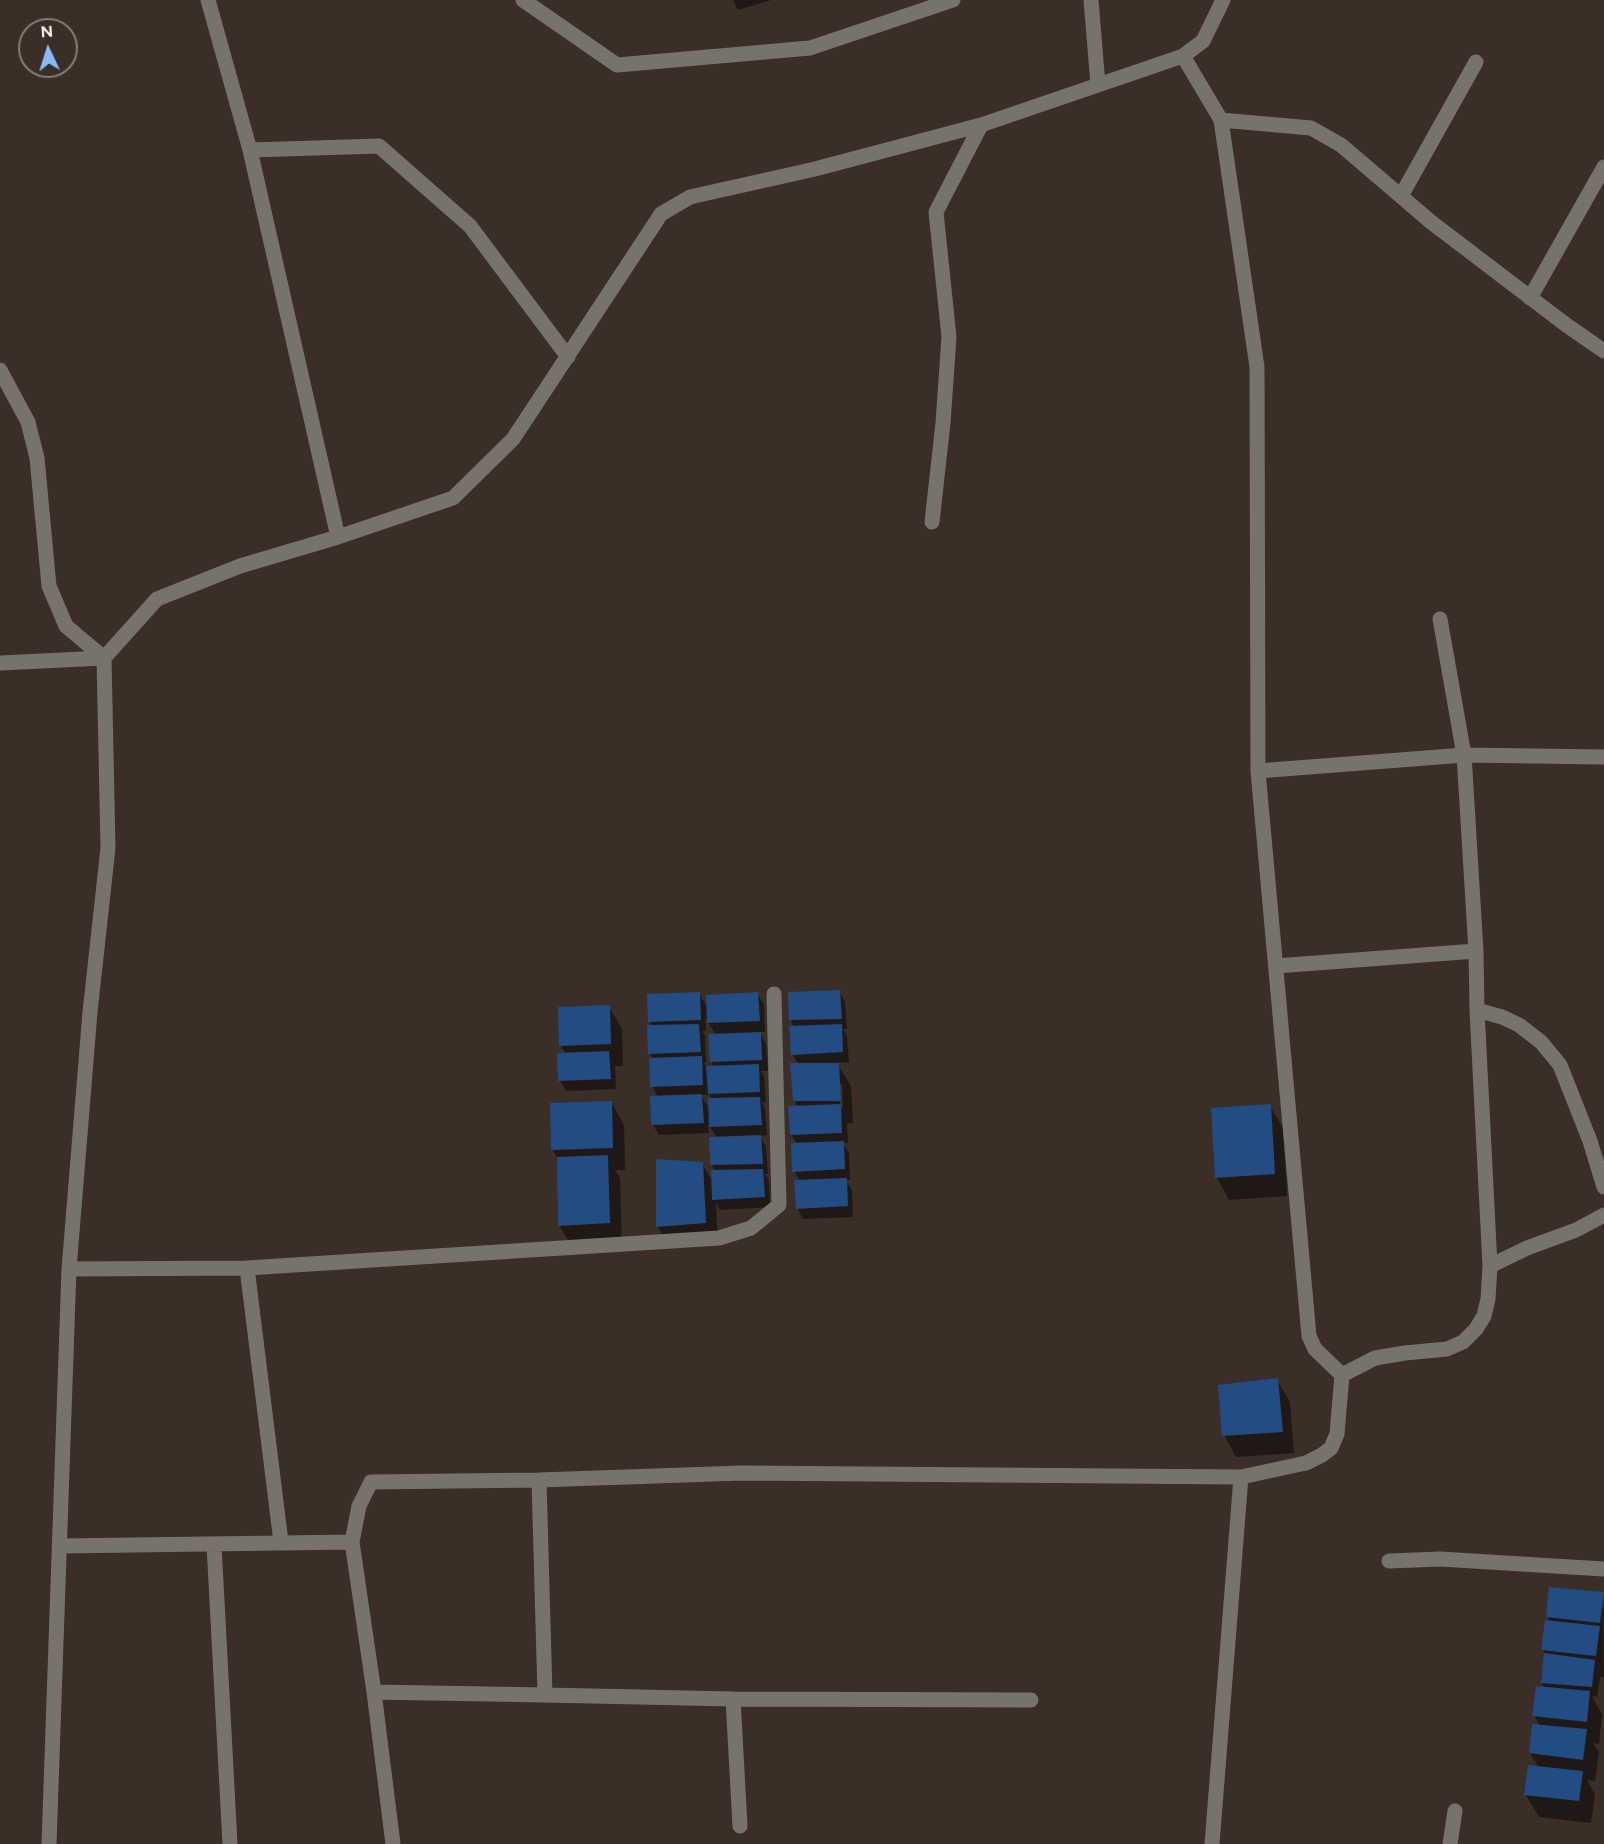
<!DOCTYPE html>
<html>
<head>
<meta charset="utf-8">
<style>
  body { margin:0 }
  #map { position:relative; width:1604px; height:1844px; overflow:hidden; background:#3a2e26; font-family:Figtree,sans-serif }
  canvas { display:block }
  .north { position:absolute; left:18px; top:18px; width:60px; height:60px; box-sizing:border-box; background:#3a2e26; border:2px solid #877d76; border-radius:50%; rotate:356deg; font-size:16px; font-weight:700; line-height:24px; text-align:center; color:#fbf3ee }
  .north::after { content:''; display:block; margin:auto; width:21px; height:27px; background:#89bafc; clip-path:polygon(50% 0,100% 100%,50% 72%,0 100%) }
</style>
</head>
<body>
<div id="map">
<canvas width="1604" height="1844"></canvas>
<div class="north">N</div>
</div>
<script>
const ctx = document.querySelector('canvas').getContext('2d');
ctx.lineJoin = 'round';
function fill(path, color) {
  ctx.fillStyle = color;
  ctx.fill(path, 'evenodd');
}
function poly(rows) {
  const path = new Path2D();
  for (const r of rows) {
    path.moveTo(r[0], r[1]);
    for (let i = 2; i < r.length; i += 2) path.lineTo(r[i], r[i + 1]);
  }
  return path;
}
function stroke(path, color, width, dash) {
  ctx.strokeStyle = color;
  ctx.lineWidth = width;
  ctx.lineCap = dash ? 'butt' : 'round';
  ctx.setLineDash(dash || []);
  ctx.stroke(path);
}
const shadow = poly([
  [733,0,771,0,738,10],
  [839,991,845,1002,847,1029,843,1029,847,1036,849,1062,837,1063,851,1086,853,1123,847,1123,848,1143,843,1143,849,1153,850,1180,846,1180,852,1190,853,1217,803,1219,797,1208,800,1181,794,1171,797,1144,791,1134,798,1107,794,1100,799,1065,792,1054,794,1027,791,1020,789,993],
  [839,1084,842,1084,843,1108,840,1109],
  [699,993,708,1009,757,994,764,1004,765,1032,759,1032,766,1044,768,1071,761,1071,764,1076,766,1102,762,1103,765,1109,767,1135,760,1136,766,1147,768,1174,765,1174,769,1181,770,1207,720,1210,716,1203,718,1245,670,1248,657,1226,702,1164,713,1182,716,1172,712,1165,711,1138,717,1138,708,1123,709,1133,659,1135,653,1125,658,1097,652,1086,653,1059,650,1053,653,1027,650,1022],
  [705,1017,716,1035,711,1062,714,1067,706,1067,704,1062,706,1062,705,1036,702,1031,706,1031],
  [701,1095,710,1095,713,1100,710,1111],
  [609,1007,622,1029,623,1066,615,1066,616,1089,566,1091,560,1081,566,1054,561,1046],
  [612,1103,624,1125,625,1170,615,1170,620,1178,622,1245,572,1247,559,1225,558,1160,553,1150],
  [1270,1106,1283,1128,1287,1196,1229,1200,1217,1178],
  [1277,1380,1290,1402,1294,1453,1236,1457,1224,1435],
  [1603,1594,1604,1677,1600,1677,1597,1697,1592,1696,1602,1715,1599,1744,1593,1743,1599,1752,1595,1781,1587,1780,1595,1794,1591,1823,1539,1817,1526,1795,1539,1768,1530,1753,1540,1726,1534,1715,1545,1688,1542,1683,1545,1654,1543,1650,1551,1623,1547,1616]
]);
const building = poly([
  [840,990,842,1019,789,1020,788,992],
  [700,992,701,1020,648,1022,647,994],
  [758,992,760,1021,707,1023,706,995],
  [610,1005,611,1044,559,1046,558,1007],
  [699,1024,701,1052,648,1054,647,1025],
  [842,1024,843,1052,791,1055,789,1026],
  [761,1032,762,1060,710,1062,708,1034],
  [609,1051,611,1079,558,1081,557,1053],
  [702,1056,703,1085,650,1087,649,1058],
  [790,1063,839,1063,841,1101,793,1101],
  [759,1064,760,1092,708,1094,706,1066],
  [702,1094,704,1123,651,1125,650,1096],
  [760,1097,762,1125,709,1127,708,1098],
  [612,1101,613,1148,551,1150,550,1103],
  [841,1104,842,1133,790,1135,788,1106],
  [1271,1104,1275,1174,1215,1178,1211,1108],
  [761,1135,763,1164,710,1165,709,1137],
  [844,1141,845,1169,792,1172,791,1143],
  [608,1155,610,1223,558,1226,557,1157],
  [656,1159,703,1162,706,1223,656,1227],
  [763,1169,765,1197,712,1200,711,1170],
  [847,1178,848,1206,796,1209,794,1180],
  [1278,1378,1283,1432,1222,1436,1218,1385],
  [1549,1587,1604,1592,1600,1623,1546,1617],
  [1545,1620,1600,1626,1596,1656,1541,1650],
  [1544,1653,1595,1660,1592,1687,1541,1683],
  [1536,1686,1590,1691,1587,1722,1532,1716],
  [1532,1724,1587,1729,1583,1760,1529,1753],
  [1528,1765,1583,1771,1579,1801,1524,1795]
]);
const minor = poly([
  [208,0,250,150,338,537],
  [523,0,617,65,810,48,953,0],
  [1091,0,1098,85],
  [1183,56,1221,120,1257,367,1258,771,1309,1336,1315,1349,1342,1375,1375,1358,1405,1353,1447,1349,1463,1342,1476,1329,1484,1316,1488,1299,1490,1266,1477,1010,1476,951,1464,755,1440,619],
  [1221,120,1311,128,1341,145,1431,222,1565,324,1604,351],
  [250,150,379,146,470,226,568,357],
  [1401,196,1476,62],
  [1530,298,1604,167],
  [0,370,28,422,37,458,49,586,66,626,104,658,108,848,90,1012,69,1269,49,1844],
  [932,522,943,423,949,337,936,212,981,125],
  [0,663,104,658,157,599,240,566,338,537,453,498,513,439,661,214,690,197,815,169,981,125,1183,56,1203,41,1223,0],
  [1258,771,1464,755,1604,757],
  [1276,966,1476,951],
  [1477,1010,1502,1017,1519,1025,1541,1042,1560,1065,1590,1141,1604,1187],
  [1490,1266,1527,1248,1576,1230,1604,1215],
  [247,1268,281,1542],
  [69,1269,247,1268,719,1238,751,1228,779,1205,774,994],
  [1241,1477,1306,1463,1322,1455,1331,1448,1337,1434,1342,1375],
  [539,1480,545,1695,733,1699,740,1826],
  [352,1542,374,1692,393,1844],
  [214,1545,230,1844],
  [61,1546,352,1542,359,1506,371,1482,539,1480,742,1473,1241,1477,1212,1844],
  [1389,1561,1440,1559,1604,1569],
  [374,1692,545,1695],
  [733,1699,1031,1700],
  [1450,1844,1455,1811]
]);
fill(shadow, '#0007');
fill(building, '#214d84');
stroke(minor, '#78726d', 15);
</script>
</body>
</html>
